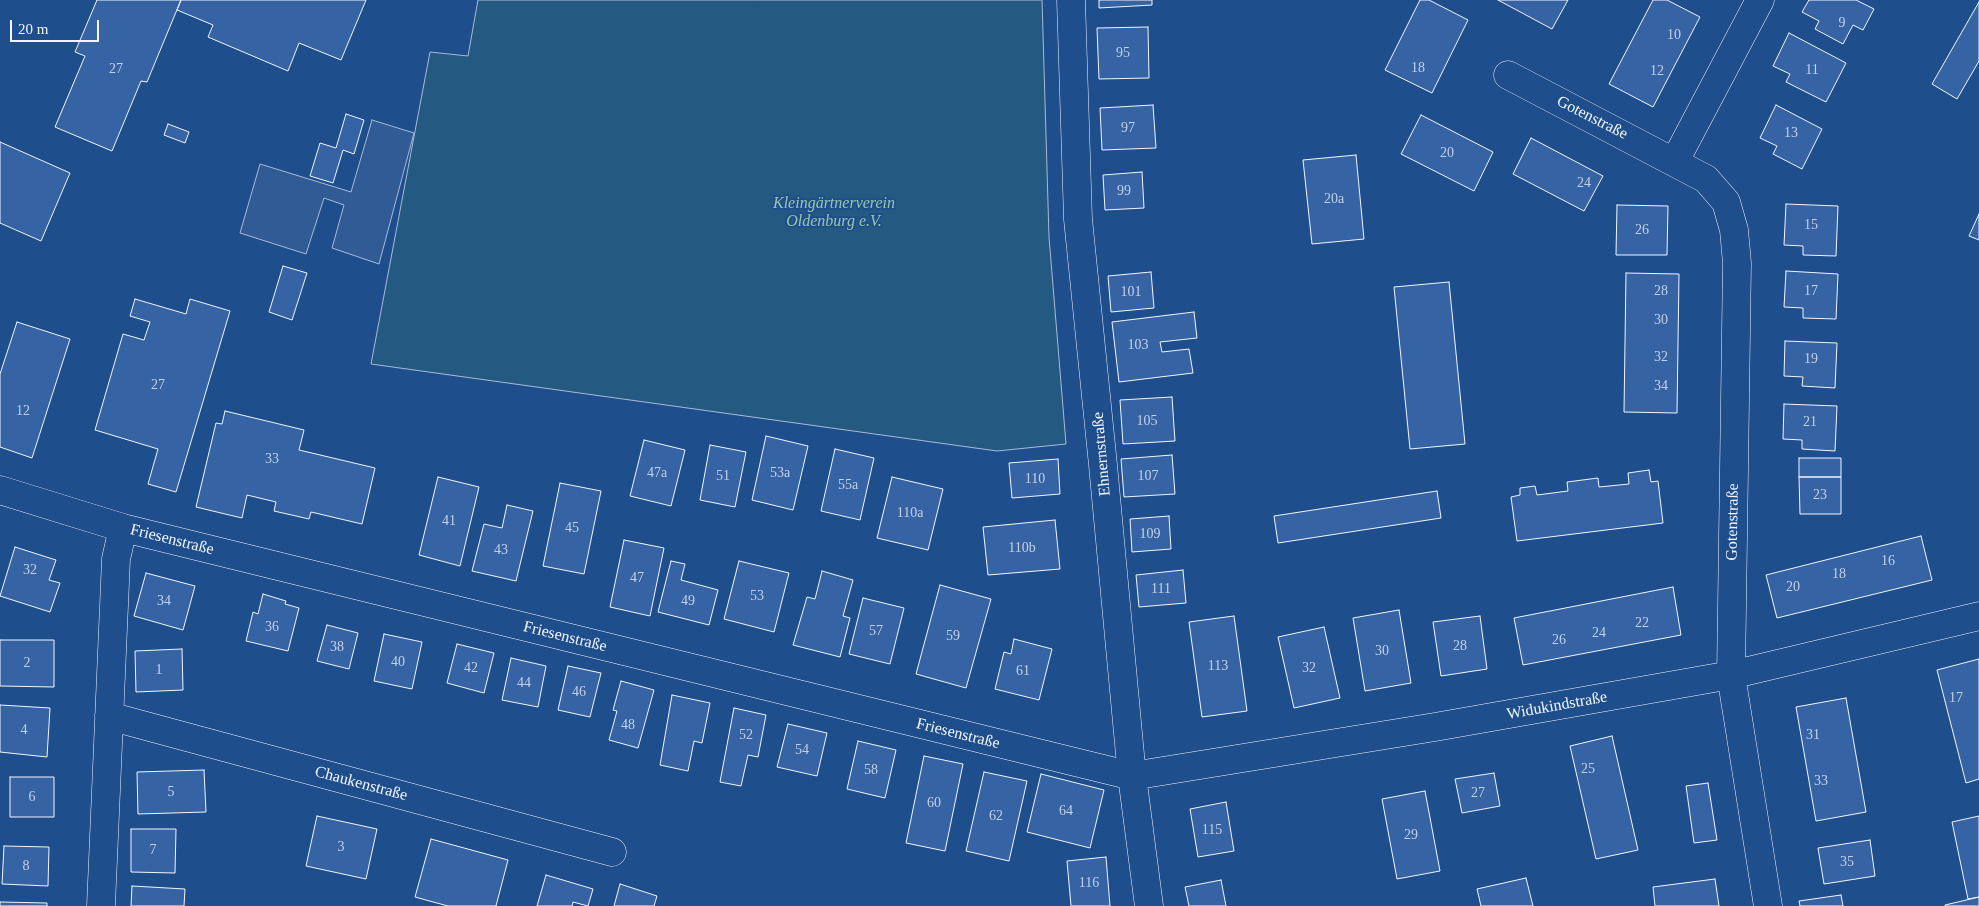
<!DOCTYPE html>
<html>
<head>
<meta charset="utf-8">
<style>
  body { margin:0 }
  #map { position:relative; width:1979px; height:906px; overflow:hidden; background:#1f4e8c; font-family:Georgia,serif }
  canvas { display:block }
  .scale { position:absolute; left:10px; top:20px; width:89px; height:22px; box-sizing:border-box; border:2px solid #f2f6ff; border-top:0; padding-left:6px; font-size:15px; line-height:18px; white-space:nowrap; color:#f2f6ff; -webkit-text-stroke:4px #1f4e8c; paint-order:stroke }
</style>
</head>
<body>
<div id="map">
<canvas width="1979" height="906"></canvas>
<div class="scale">20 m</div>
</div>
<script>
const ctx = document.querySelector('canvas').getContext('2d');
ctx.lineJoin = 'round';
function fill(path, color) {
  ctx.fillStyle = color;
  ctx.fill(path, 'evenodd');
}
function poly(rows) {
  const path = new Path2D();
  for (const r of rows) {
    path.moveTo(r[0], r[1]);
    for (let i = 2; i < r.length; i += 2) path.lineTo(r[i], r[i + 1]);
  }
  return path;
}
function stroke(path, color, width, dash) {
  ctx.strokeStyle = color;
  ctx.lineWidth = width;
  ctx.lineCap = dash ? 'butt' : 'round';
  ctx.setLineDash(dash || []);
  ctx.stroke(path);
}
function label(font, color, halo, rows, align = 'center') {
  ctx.font = font + ' Georgia,serif';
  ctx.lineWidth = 4;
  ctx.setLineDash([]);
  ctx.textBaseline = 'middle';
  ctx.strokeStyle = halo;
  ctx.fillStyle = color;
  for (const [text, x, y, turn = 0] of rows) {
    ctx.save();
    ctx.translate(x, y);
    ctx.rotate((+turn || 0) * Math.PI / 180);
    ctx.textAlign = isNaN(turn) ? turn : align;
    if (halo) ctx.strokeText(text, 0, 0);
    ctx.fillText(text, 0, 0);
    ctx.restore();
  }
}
const green = poly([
  [478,0,1042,0,1049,237,1066,444,997,451,371,364,430,52,468,56,478,0]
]);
const parking = poly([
  [372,120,414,133,379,264,332,248,344,205,324,198,306,254,240,233,260,164,351,192,372,120]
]);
const building = poly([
  [97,0,181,0,147,82,141,81,112,151,55,127,85,56,75,52,97,0],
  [181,0,366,0,341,60,299,43,288,71,208,37,213,25,177,10,181,0],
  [1099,0,1152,0,1152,5,1099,8,1099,0],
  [1420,0,1429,0,1468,20,1432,93,1385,70,1420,0],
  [1498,0,1568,0,1552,29,1498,0],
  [1653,0,1667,0,1700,17,1653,107,1609,84,1653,0],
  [1809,0,1856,0,1874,9,1863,30,1853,25,1843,44,1815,29,1819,21,1802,12,1809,0],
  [1979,2,1979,61,1957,99,1932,84,1979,2],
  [1148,27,1149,78,1099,79,1097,28,1148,27],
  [1789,33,1846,63,1826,102,1786,82,1790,74,1773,66,1789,33],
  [1153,105,1156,148,1102,150,1100,108,1153,105],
  [1776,105,1822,129,1802,169,1773,154,1777,146,1760,138,1776,105],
  [346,114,364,120,354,154,343,150,333,183,310,176,320,143,336,148,346,114],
  [1421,115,1493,152,1474,191,1401,154,1421,115],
  [168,124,189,132,185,143,164,135,168,124],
  [1531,138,1603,176,1584,211,1513,174,1531,138],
  [0,142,70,173,41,241,0,223,0,142],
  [1356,155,1364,239,1312,244,1303,160,1356,155],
  [1142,172,1144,208,1105,210,1103,175,1142,172],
  [1786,204,1838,206,1836,256,1803,255,1803,246,1784,245,1786,204],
  [1617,205,1668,206,1667,255,1616,255,1617,205],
  [1979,214,1979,240,1969,236,1979,214],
  [283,266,307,273,292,320,269,312,283,266],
  [1786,271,1838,274,1836,319,1803,318,1803,308,1784,307,1786,271],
  [1151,272,1154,308,1111,312,1108,276,1151,272],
  [1626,273,1679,274,1677,413,1624,412,1626,273],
  [1449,282,1465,444,1410,449,1394,287,1449,282],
  [135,299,186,314,190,299,230,311,176,492,148,484,158,449,95,430,123,334,144,340,150,322,130,316,135,299],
  [1194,312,1197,338,1160,342,1162,352,1189,349,1193,373,1119,382,1112,322,1194,312],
  [17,322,70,339,32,458,0,447,0,374,17,322],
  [1785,341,1837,343,1835,388,1802,386,1803,377,1784,376,1785,341],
  [1172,397,1175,441,1123,444,1120,400,1172,397],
  [1784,404,1837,406,1835,451,1802,449,1802,440,1783,439,1784,404],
  [225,411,304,430,299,450,375,468,362,524,311,512,309,519,274,511,276,502,247,495,242,518,196,507,216,423,222,424,225,411],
  [766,436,808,446,793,510,752,500,766,436],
  [644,440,685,450,671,506,630,496,644,440],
  [710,445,746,452,735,507,700,500,710,445],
  [835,449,874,458,860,520,821,511,835,449],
  [1172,455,1175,494,1124,497,1121,459,1172,455],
  [1799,458,1841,458,1841,477,1799,477,1799,458],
  [1058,459,1060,494,1012,498,1009,463,1058,459],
  [1649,470,1651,482,1658,481,1663,523,1517,541,1511,497,1520,495,1520,488,1535,486,1537,495,1568,491,1567,482,1598,478,1599,487,1629,484,1628,473,1649,470],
  [438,477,479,487,460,566,419,555,438,477],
  [892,477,943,489,928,550,877,538,892,477],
  [1799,477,1841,477,1841,514,1800,514,1799,477],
  [560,483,601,491,584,574,543,566,560,483],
  [1437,491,1441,518,1278,543,1274,516,1437,491],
  [507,505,533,511,516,581,472,571,484,524,502,528,507,505],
  [1169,516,1171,549,1132,552,1130,519,1169,516],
  [1055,520,1060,569,988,575,983,527,1055,520],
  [1921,536,1932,580,1777,618,1766,575,1921,536],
  [624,540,664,548,650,616,610,607,624,540],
  [15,547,56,560,49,580,60,583,50,612,0,596,15,547],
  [671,561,685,564,681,580,718,590,709,625,658,612,671,561],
  [739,561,789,573,774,632,724,619,739,561],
  [1183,570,1186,603,1139,607,1136,575,1183,570],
  [822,571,853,580,843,616,850,618,840,657,793,645,807,597,815,599,822,571],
  [146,573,195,586,183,630,134,616,146,573],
  [940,585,991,599,966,688,916,674,940,585],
  [1673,587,1681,635,1523,665,1514,618,1673,587],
  [263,594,286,601,285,604,299,608,288,651,246,641,253,612,258,614,263,594],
  [863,598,904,608,890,664,849,654,863,598],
  [1399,610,1411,683,1365,691,1353,618,1399,610],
  [1234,616,1247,711,1202,717,1189,622,1234,616],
  [1480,616,1487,669,1441,676,1433,622,1480,616],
  [327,625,358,633,349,669,317,661,327,625],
  [1324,627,1340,698,1294,708,1278,637,1324,627],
  [384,634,422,642,412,689,374,681,384,634],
  [1014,639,1052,649,1039,700,995,689,1004,652,1011,654,1014,639],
  [0,640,54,640,54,687,0,686,0,640],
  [457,644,494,653,484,693,447,683,457,644],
  [182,649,183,690,136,692,135,651,182,649],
  [511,658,546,666,538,707,502,700,511,658],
  [1979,659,1979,779,1966,783,1937,670,1979,659],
  [568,666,601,673,590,717,558,710,568,666],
  [621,681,654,690,638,748,609,740,617,711,613,710,621,681],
  [672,695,710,703,702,743,694,741,688,771,660,765,672,695],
  [1846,698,1866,812,1816,821,1796,707,1846,698],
  [0,705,50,708,47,757,0,752,0,705],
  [734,708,766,715,758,757,748,755,741,786,720,782,734,708],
  [788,724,827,733,817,776,777,767,788,724],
  [1612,736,1638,850,1596,859,1570,746,1612,736],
  [858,741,896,750,885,798,847,789,858,741],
  [924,756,963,764,945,851,906,843,924,756],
  [204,770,206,812,138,814,137,772,204,770],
  [984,772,1027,781,1009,861,966,851,984,772],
  [1494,773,1500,806,1462,813,1455,779,1494,773],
  [1041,774,1104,790,1090,848,1027,832,1041,774],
  [10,777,54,777,54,817,10,817,10,777],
  [1708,783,1717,840,1694,843,1686,786,1708,783],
  [1425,791,1440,871,1397,879,1382,799,1425,791],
  [1226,802,1234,851,1198,857,1190,809,1226,802],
  [317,816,377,829,366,879,306,866,317,816],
  [1979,816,1979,897,1968,899,1952,822,1979,816],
  [131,829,176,829,175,873,131,872,131,829],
  [431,839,508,860,496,906,448,906,415,897,431,839],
  [1870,840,1875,876,1824,884,1818,848,1870,840],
  [4,846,49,847,48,886,2,884,4,846],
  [1106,857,1110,906,1071,906,1067,861,1106,857],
  [546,875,593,889,588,906,573,902,572,906,537,906,546,875],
  [1526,878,1533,906,1481,906,1477,889,1526,878],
  [1715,879,1719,906,1655,906,1653,887,1715,879],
  [1221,880,1226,906,1189,906,1185,887,1221,880],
  [620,884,657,896,654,906,614,906,620,884],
  [132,886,185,889,184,906,131,906,132,886],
  [1841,895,1843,906,1800,906,1799,901,1841,895],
  [1979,897,1979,906,1945,906,1945,905,1979,897],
  [0,902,47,903,47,906,0,906,0,902]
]);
const minor = poly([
  [1071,0,1078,219,1103,465,1132,776,1149,906],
  [1508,75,1706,179,1726,202,1734,230,1737,263,1731,675,1768,906],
  [1675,161,1760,0],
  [0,490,123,528,1132,776,1435,727,1731,675,1979,616],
  [109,716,612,852],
  [101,906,116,559,123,528]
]);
const numberNames = [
  ["9",1842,23],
  ["10",1674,35],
  ["95",1123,53],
  ["18",1418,68],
  ["27",116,69],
  ["11",1812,70],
  ["12",1657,71],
  ["97",1128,128],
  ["13",1791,133],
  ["20",1447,153],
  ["24",1584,183],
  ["99",1124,191],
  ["20a",1334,199],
  ["15",1811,225],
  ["26",1642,230],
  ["28",1661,291],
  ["17",1811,291],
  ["101",1131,292],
  ["30",1661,320],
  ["103",1138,345],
  ["32",1661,357],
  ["19",1811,359],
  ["27",158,385],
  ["34",1661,386],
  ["12",23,411],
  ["105",1147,421],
  ["21",1810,422],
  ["33",272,459],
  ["47a",657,473],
  ["53a",780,473],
  ["51",723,476],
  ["107",1148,476],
  ["110",1035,479],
  ["55a",848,485],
  ["23",1820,495],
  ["110a",910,513],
  ["41",449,521],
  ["45",572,528],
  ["109",1150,534],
  ["110b",1022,548],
  ["43",501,550],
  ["16",1888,561],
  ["32",30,570],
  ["18",1839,574],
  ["47",637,578],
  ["20",1793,587],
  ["111",1161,589],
  ["53",757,596],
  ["34",164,601],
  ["49",688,601],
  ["22",1642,623],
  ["36",272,627],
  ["57",876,631],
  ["24",1599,633],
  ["59",953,636],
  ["26",1559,640],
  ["28",1460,646],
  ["38",337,647],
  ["30",1382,651],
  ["40",398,662],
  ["2",27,663],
  ["113",1218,666],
  ["42",471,668],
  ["32",1309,668],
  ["1",159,670],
  ["61",1023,671],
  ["44",524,683],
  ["46",579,692],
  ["17",1956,698],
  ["48",628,725],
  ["4",24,730],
  ["52",746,735],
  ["31",1813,735],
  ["54",802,750],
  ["25",1588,769],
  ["58",871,770],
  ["33",1821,781],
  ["5",171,792],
  ["27",1478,793],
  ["6",32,797],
  ["60",934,803],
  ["64",1066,811],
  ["62",996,816],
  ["115",1212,830],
  ["29",1411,835],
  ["3",341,847],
  ["7",153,850],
  ["35",1847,862],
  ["8",26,866],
  ["116",1089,883]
];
const streetNames = [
  ["Gotenstraße",1592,118,27],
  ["Ehnernstraße",1102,454,-95],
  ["Gotenstraße",1733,522,-89],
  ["Friesenstraße",172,540,14],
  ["Friesenstraße",565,637,14],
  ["Widukindstraße",1557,706,-10],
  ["Friesenstraße",958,734,14],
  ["Chaukenstraße",361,784,15]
];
const parkNames = [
  ["Kleingärtnerverein",834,204],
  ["Oldenburg e.V.",834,222]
];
fill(green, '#245a82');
stroke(green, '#a8bbd7', 1);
fill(parking, '#305b95');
stroke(parking, '#a8bbd7', 1);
fill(building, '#3563a3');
stroke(building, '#f2f6ff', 1);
stroke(minor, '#f2f6ff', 29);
stroke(minor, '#1f4e8c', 28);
label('14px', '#c3d1e8', null, numberNames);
label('16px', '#f2f6ff', '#1f4e8c', streetNames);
label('italic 16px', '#97c8a6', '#1f4e8c', parkNames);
</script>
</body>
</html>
